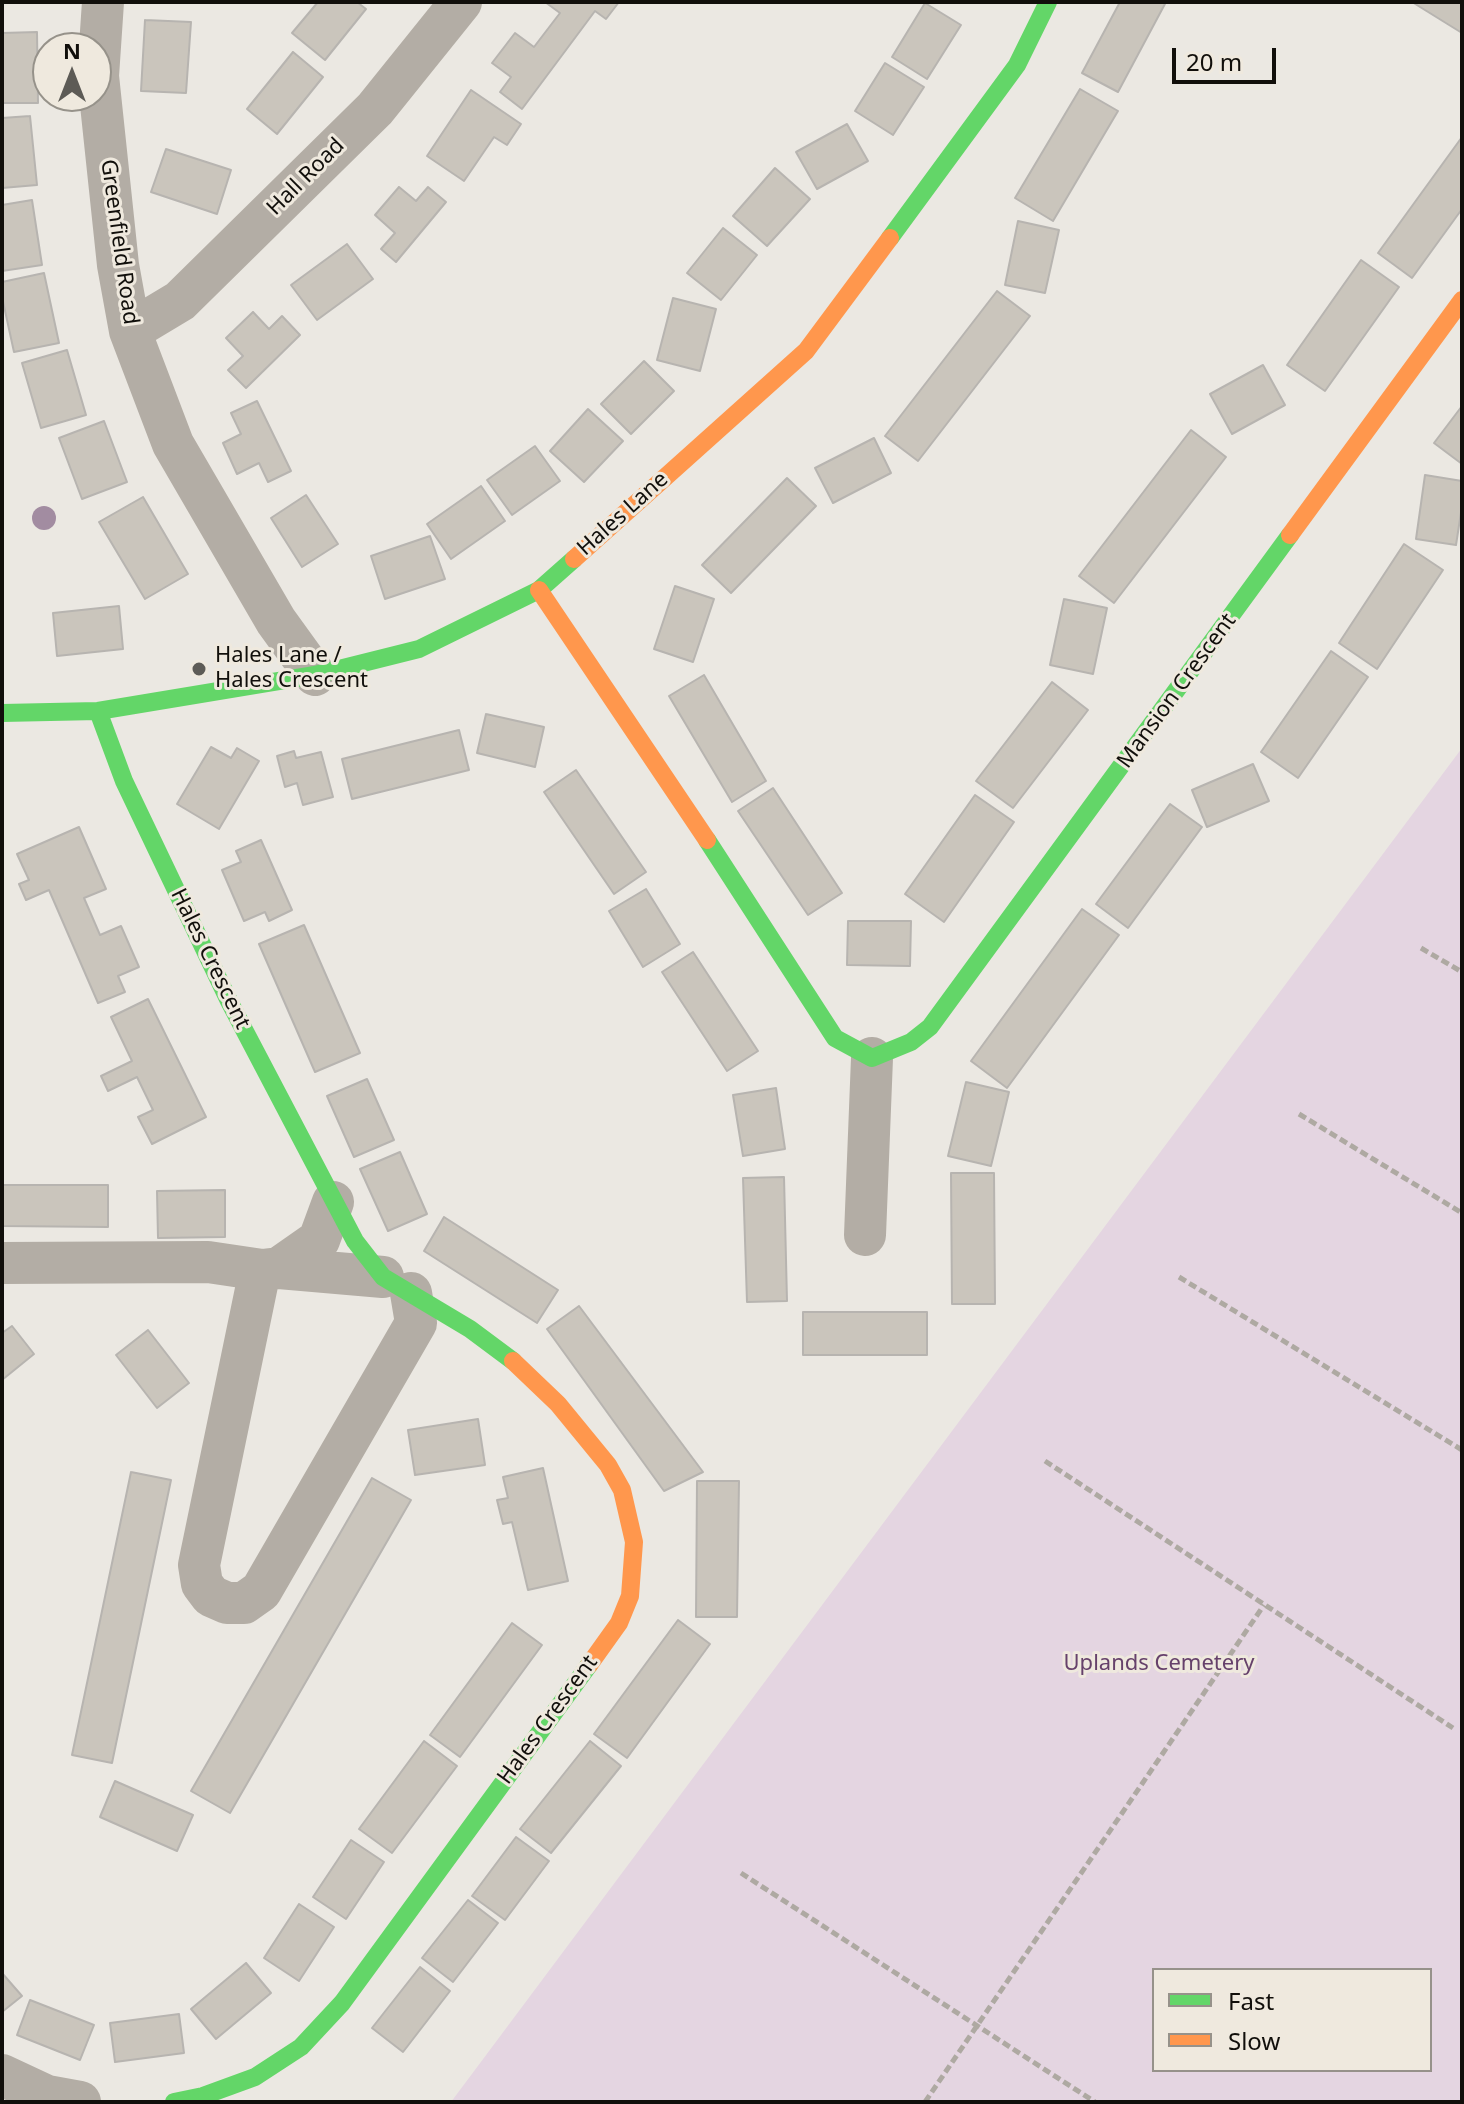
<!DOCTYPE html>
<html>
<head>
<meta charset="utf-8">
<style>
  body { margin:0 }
  #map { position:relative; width:1464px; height:2104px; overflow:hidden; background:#ebe8e2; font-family:"Noto Sans",sans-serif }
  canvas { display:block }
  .frame { position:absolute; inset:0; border:4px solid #110f0b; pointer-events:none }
  .legend { position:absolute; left:1152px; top:1968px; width:280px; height:104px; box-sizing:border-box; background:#efe9de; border:2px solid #96928a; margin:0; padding:10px 14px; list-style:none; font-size:24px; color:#110f0b }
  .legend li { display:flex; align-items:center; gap:16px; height:40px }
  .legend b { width:40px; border:2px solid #96928a }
  .north { position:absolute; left:32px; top:32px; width:80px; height:80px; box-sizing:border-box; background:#efe9de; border:2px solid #96928a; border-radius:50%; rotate:0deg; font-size:22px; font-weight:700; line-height:32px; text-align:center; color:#110f0b }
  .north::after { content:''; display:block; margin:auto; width:28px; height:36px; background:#5d5b56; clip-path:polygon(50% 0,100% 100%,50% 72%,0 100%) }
  .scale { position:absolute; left:1172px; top:48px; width:104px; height:36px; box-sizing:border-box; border:4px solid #110f0b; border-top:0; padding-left:10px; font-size:24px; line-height:28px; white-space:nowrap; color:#110f0b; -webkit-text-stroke:6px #efe9de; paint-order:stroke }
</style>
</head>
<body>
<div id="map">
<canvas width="1464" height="2104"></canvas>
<div class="frame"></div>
<ul class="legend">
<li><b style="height:10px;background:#63d668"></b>Fast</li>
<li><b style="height:10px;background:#ff974d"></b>Slow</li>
</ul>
<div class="north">N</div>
<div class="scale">20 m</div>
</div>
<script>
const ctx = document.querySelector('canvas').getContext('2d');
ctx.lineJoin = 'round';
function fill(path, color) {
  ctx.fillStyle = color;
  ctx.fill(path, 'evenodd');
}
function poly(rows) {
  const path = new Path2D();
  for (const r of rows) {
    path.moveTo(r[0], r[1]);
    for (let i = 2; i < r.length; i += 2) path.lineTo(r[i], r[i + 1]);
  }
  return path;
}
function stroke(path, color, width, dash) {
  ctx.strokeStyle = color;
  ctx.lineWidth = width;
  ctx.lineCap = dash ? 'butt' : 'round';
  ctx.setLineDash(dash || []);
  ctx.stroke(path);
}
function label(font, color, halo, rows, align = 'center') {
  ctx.font = font + ' "Noto Sans",sans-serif';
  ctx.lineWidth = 6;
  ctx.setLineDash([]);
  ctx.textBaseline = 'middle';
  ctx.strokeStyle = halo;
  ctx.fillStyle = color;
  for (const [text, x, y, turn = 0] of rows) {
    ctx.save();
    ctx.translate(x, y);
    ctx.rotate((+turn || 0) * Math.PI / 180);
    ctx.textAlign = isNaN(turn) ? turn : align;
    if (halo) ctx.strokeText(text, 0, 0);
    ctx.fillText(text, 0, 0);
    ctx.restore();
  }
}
const green = poly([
  [1462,748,1462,2102,451,2102],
  [1154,1970,1430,1970,1430,2070,1154,2070]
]);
const building = poly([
  [318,2,357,2,366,9,325,60,292,33,318,2],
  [545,2,619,2,606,19,595,11,522,109,500,92,511,77,492,63,515,33,534,47,560,13,545,2],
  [1120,2,1166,2,1118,92,1082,73,1120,2],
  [1412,2,1462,2,1462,33,1412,2],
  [925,3,961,25,927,79,892,57,925,3],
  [145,20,191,22,186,93,141,91,145,20],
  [37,32,38,103,2,103,2,33,37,32],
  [293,52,323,77,277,134,247,109,293,52],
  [885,63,924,87,893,135,855,111,885,63],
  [1080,89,1118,111,1053,221,1015,198,1080,89],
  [471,90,521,124,507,145,494,137,464,181,427,156,471,90],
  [30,116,37,185,2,188,2,118,30,116],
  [847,124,868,161,817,189,796,152,847,124],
  [1462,137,1462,209,1412,278,1378,253,1462,137],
  [166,149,231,170,217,214,151,192,166,149],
  [775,168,810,199,767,246,733,216,775,168],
  [399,187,416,201,428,187,446,202,396,262,381,249,395,233,375,215,399,187],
  [32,200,42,265,2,271,2,205,32,200],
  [1018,221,1059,230,1045,293,1005,285,1018,221],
  [723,228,757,255,721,300,687,273,723,228],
  [347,244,373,279,317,320,291,285,347,244],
  [1361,260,1399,287,1325,391,1287,365,1361,260],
  [44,273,59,343,14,352,2,297,2,282,44,273],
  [997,291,1030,316,918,461,885,436,997,291],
  [673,298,716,309,700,371,657,360,673,298],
  [253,312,269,329,282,316,300,335,246,388,228,370,243,356,226,338,253,312],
  [67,350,86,415,41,428,22,363,67,350],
  [644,361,674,391,631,434,601,404,644,361],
  [1263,365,1285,405,1232,434,1210,394,1263,365],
  [257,401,291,471,268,482,259,463,237,474,223,443,241,434,231,413,257,401],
  [1462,406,1462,464,1434,443,1462,406],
  [588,409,623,441,584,482,550,451,588,409],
  [104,421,127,482,82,499,59,438,104,421],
  [1191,430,1226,457,1114,603,1079,576,1191,430],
  [874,438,891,473,833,503,815,468,874,438],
  [535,446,560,481,512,515,487,480,535,446],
  [1425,475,1462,481,1462,506,1456,545,1416,539,1425,475],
  [787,478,816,506,731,593,702,565,787,478],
  [481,486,505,521,451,559,427,524,481,486],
  [306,495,338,544,302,567,271,518,306,495],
  [143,497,188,574,145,599,99,522,143,497],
  [430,536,445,579,385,599,371,556,430,536],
  [1404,544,1443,570,1377,669,1339,643,1404,544],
  [675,586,714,599,693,662,654,649,675,586],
  [1064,599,1107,608,1093,674,1050,665,1064,599],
  [119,606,123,649,57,656,53,613,119,606],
  [1331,651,1368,677,1298,778,1261,752,1331,651],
  [704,675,766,781,732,802,669,696,704,675],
  [1052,682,1088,710,1013,808,976,781,1052,682],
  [486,714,544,727,535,767,477,753,486,714],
  [459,730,469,770,352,799,342,759,459,730],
  [211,747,231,758,237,748,259,761,219,829,177,804,211,747],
  [294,751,296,758,321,752,333,797,303,805,297,783,285,787,277,756,294,751],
  [1253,764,1269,801,1207,827,1192,790,1253,764],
  [576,770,646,872,614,894,544,792,576,770],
  [773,788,842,893,808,915,738,811,773,788],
  [975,795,1014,822,944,922,905,894,975,795],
  [1170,804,1202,827,1128,928,1096,904,1170,804],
  [79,827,106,889,84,898,100,935,121,926,139,967,118,976,125,992,98,1003,49,890,26,900,19,884,29,880,17,854,79,827],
  [261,840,292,910,269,921,265,912,244,921,222,870,241,862,236,851,261,840],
  [646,889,680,944,643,967,609,911,646,889],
  [1082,909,1119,935,1007,1088,971,1061,1082,909],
  [848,921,911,921,910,966,847,965,848,921],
  [304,925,360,1053,315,1072,259,944,304,925],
  [693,952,758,1051,727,1071,662,972,693,952],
  [148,999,206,1117,152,1144,138,1117,153,1110,137,1077,108,1091,101,1076,132,1061,111,1017,148,999],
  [367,1079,394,1140,354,1157,327,1096,367,1079],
  [966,1082,1009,1092,991,1166,948,1156,966,1082],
  [776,1088,785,1149,743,1156,733,1095,776,1088],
  [400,1152,427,1214,388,1231,360,1169,400,1152],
  [951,1173,994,1173,995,1304,952,1304,951,1173],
  [784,1177,787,1301,747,1302,743,1178,784,1177],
  [2,1185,108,1185,108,1227,2,1226,2,1185],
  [225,1190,225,1237,158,1238,157,1191,225,1190],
  [444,1217,558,1290,537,1323,424,1251,444,1217],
  [579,1306,703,1472,664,1491,547,1329,579,1306],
  [803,1312,927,1312,927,1355,803,1355,803,1312],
  [12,1326,34,1354,2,1380,2,1333,12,1326],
  [148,1330,189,1383,157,1408,116,1355,148,1330],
  [478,1419,485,1465,415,1475,408,1430,478,1419],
  [543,1468,568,1581,528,1590,512,1522,503,1524,497,1500,508,1498,503,1477,543,1468],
  [131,1472,171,1480,112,1763,72,1755,131,1472],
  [372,1478,411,1500,230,1813,191,1791,372,1478],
  [697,1481,739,1481,737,1617,696,1617,697,1481],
  [678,1620,710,1644,627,1758,594,1734,678,1620],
  [512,1623,542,1645,460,1757,430,1735,512,1623],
  [424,1741,457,1766,392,1853,359,1829,424,1741],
  [590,1741,621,1766,551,1853,520,1829,590,1741],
  [115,1781,193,1815,177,1851,100,1817,115,1781],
  [516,1837,549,1861,505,1920,472,1896,516,1837],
  [351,1840,384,1862,346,1919,313,1897,351,1840],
  [468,1900,498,1923,453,1982,422,1958,468,1900],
  [299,1904,334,1927,299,1981,264,1958,299,1904],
  [246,1963,271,1993,216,2039,191,2009,246,1963],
  [420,1967,450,1991,403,2052,372,2028,420,1967],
  [2,1973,22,1996,2,2012,2,1973],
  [30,2000,94,2025,80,2060,17,2035,30,2000],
  [179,2014,184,2053,115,2062,110,2023,179,2014]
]);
const path = poly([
  [1421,948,1462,972],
  [1299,1114,1462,1213],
  [1179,1277,1462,1450],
  [1045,1461,1453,1728],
  [741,1873,1095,2102],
  [925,2102,1264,1605]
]);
const street = poly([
  [103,2,98,76,118,265,130,331,173,444,276,621,315,675],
  [130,331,180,301,375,109,461,2],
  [865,1235,872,1058],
  [2,1263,208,1262,262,1270,279,1268,319,1240,333,1202],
  [279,1268,383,1277],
  [262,1270,258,1280,199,1565,202,1584,211,1596,227,1603,244,1603,261,1591,416,1323,411,1293],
  [2,2075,47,2096,80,2102]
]);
const fast = poly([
  [890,238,1017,65,1048,2],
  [98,711,124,781,229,1001,355,1241,383,1277,470,1329,513,1361],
  [2,713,98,711,315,675,419,649,539,590,574,559],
  [707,840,835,1038,872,1058,911,1042,930,1027,1290,535],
  [174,2102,203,2096,255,2077,301,2047,342,2003,589,1665]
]);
const slow = poly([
  [1290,535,1462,300],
  [574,559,806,351,890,238],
  [539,590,707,840],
  [513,1361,558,1404,608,1465,622,1490,634,1542,630,1596,619,1623,589,1665]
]);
const trees = [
  [44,518]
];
const markers = [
  [199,669,8,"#5d5b56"]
];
const streetNames = [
  ["Hall Road",306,177,-45],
  ["Greenfield Road",119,242,82],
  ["Hales Lane",623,514,-42],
  ["Mansion Crescent",1177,691,-54],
  ["Hales Crescent",210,959,64],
  ["Hales Crescent",548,1720,-54]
];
const poiNames = [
  ["Hales Lane /",215,656],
  ["Hales Crescent",215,681]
];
const parkNames = [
  ["Uplands Cemetery",1159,1664]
];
fill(green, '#e4d5e1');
fill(building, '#cac5bc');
stroke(building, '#b7b4b0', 2);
stroke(path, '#aea9a2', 5, [8, 4]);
stroke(street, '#b3ada5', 42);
stroke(fast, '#63d668', 18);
stroke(slow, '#ff974d', 18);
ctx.fillStyle = '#a28ca1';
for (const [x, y] of trees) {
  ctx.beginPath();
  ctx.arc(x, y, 12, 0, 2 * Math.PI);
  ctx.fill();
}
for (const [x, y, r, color] of markers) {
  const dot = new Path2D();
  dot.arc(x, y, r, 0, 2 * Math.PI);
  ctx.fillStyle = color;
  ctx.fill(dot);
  stroke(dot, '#efe9de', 3);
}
label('22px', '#110f0b', '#efe9de', streetNames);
label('22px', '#110f0b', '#efe9de', poiNames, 'left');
label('22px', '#66416b', '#efe9de', parkNames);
</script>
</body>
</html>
